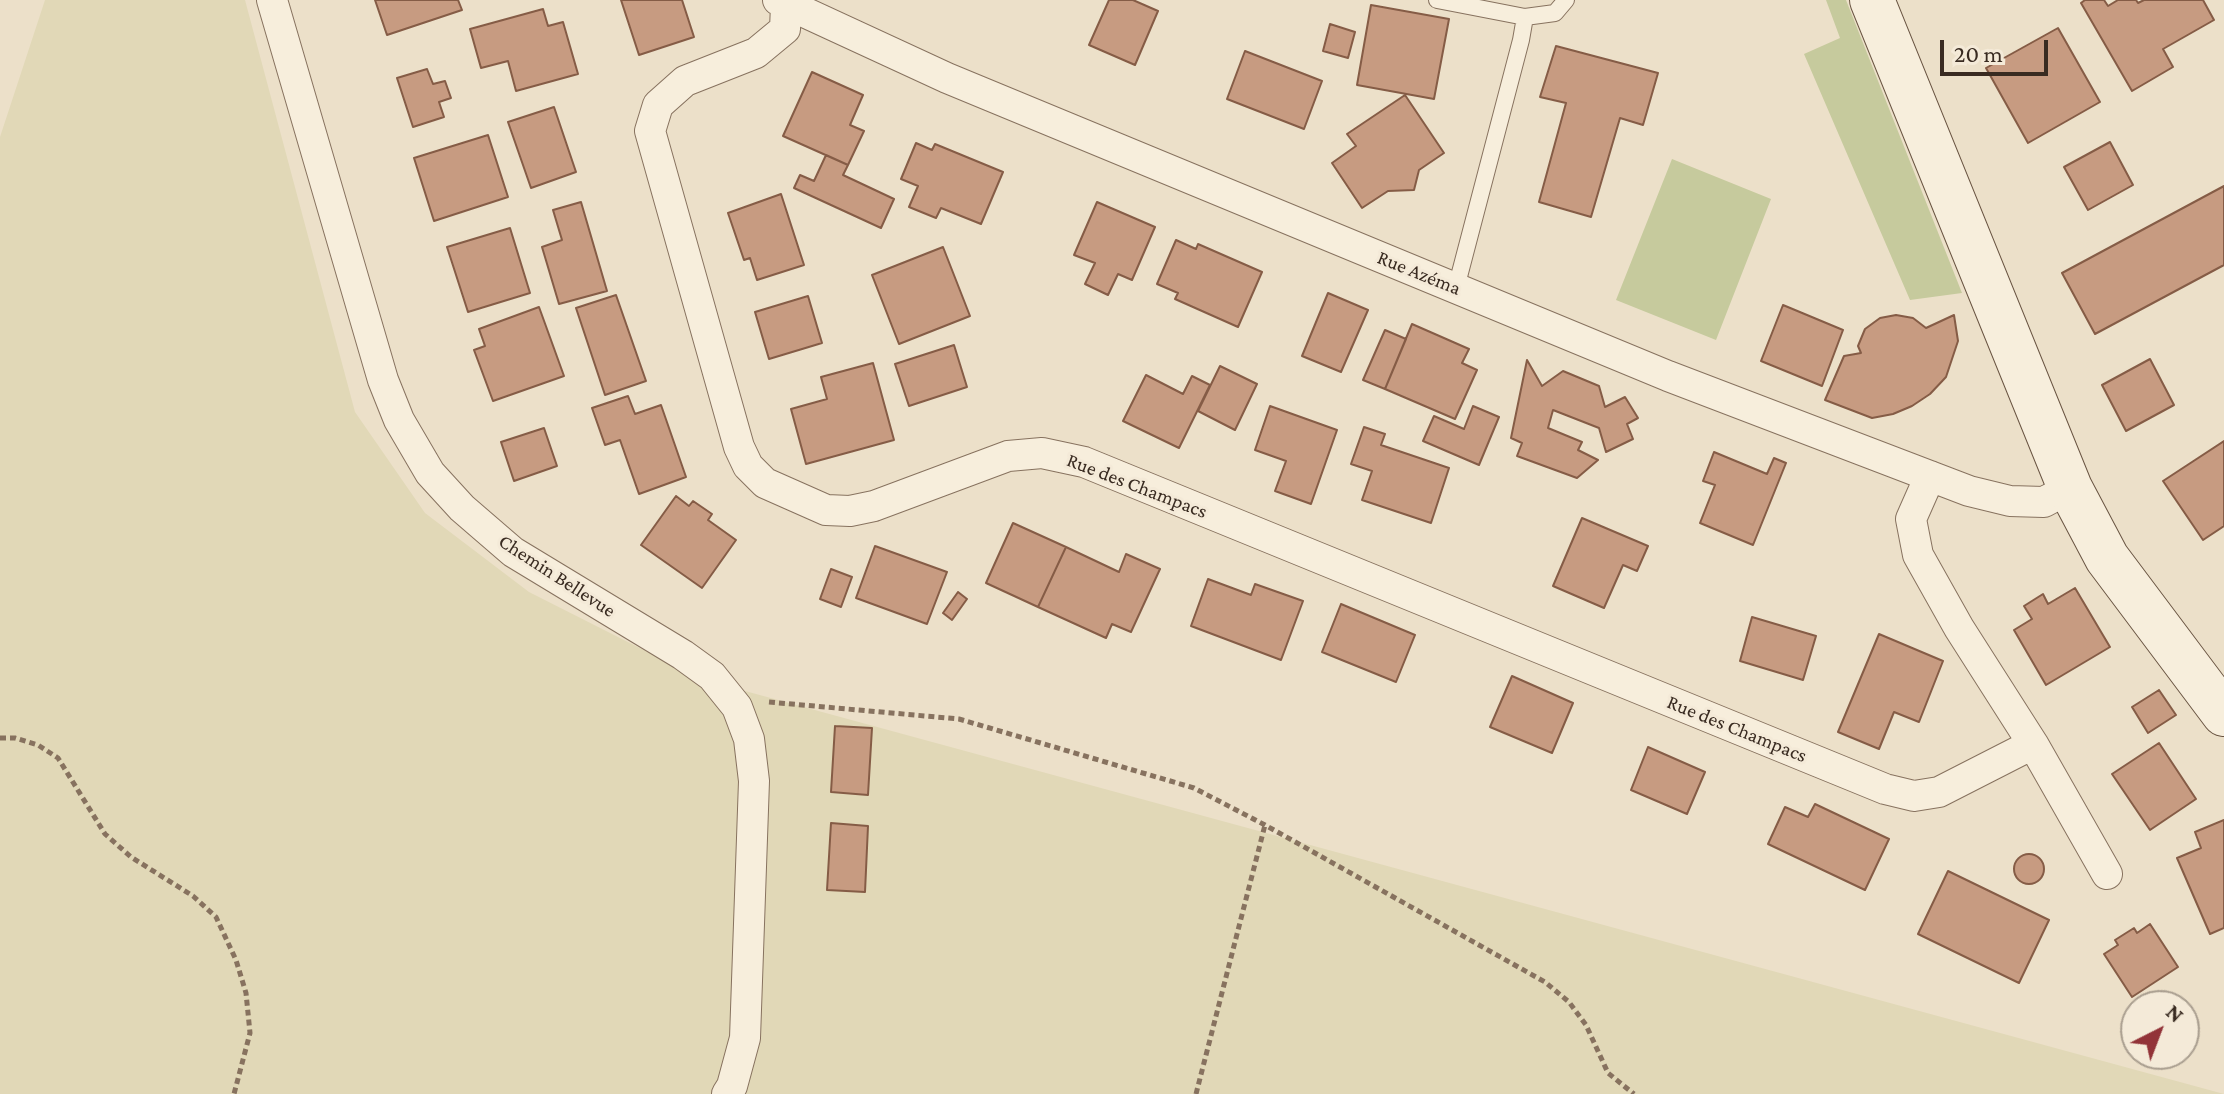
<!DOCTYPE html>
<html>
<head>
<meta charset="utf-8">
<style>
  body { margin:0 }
  #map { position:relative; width:2224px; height:1094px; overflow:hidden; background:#ece0c9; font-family:"Crimson Pro",serif }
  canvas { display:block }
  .north { position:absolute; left:2120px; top:990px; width:80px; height:80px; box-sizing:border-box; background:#f4ead8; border:2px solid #a99e8f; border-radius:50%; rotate:42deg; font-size:22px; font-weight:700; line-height:32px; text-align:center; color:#392b21 }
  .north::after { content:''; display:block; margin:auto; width:28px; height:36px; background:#923338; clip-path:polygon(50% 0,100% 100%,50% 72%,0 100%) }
  .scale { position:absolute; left:1940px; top:40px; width:108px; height:36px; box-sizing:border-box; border:4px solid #392b21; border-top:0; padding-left:10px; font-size:24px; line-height:28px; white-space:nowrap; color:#392b21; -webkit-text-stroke:6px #f4ead8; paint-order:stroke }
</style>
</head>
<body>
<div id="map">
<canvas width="2224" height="1094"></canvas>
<div class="north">N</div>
<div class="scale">20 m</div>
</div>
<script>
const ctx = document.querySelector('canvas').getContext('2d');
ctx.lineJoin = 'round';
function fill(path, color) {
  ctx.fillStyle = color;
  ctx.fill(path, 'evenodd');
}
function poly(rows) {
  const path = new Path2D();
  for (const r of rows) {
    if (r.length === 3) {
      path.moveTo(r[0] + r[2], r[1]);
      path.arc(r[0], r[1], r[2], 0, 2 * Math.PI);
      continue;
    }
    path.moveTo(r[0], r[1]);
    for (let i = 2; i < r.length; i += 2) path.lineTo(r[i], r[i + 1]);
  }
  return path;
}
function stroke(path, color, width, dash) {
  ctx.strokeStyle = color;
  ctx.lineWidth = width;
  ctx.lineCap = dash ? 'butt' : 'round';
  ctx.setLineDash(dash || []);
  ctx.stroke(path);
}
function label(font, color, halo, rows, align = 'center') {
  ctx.font = font + ' "Crimson Pro",serif';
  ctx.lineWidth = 6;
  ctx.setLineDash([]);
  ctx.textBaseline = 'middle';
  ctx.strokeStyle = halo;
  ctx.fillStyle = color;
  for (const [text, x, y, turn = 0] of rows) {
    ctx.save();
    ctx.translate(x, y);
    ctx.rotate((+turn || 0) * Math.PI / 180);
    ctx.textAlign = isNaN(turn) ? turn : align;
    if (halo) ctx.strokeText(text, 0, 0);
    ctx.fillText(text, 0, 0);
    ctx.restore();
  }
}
const farmland = poly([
  [45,0,245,0,355,412,425,513,529,592,701,679,2224,1094,0,1094,0,137]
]);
const green = poly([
  [1826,0,1846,0,1962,293,1910,300,1804,54,1840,38],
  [1672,159,1771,199,1716,340,1616,300]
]);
const building = poly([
  [375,0,458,0,462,10,387,35,375,0],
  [621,0,682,0,694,37,639,55,621,0],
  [1109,0,1133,0,1158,11,1135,65,1089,45,1109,0],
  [2085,0,2104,0,2108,6,2118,0,2136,0,2138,3,2144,0,2203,0,2214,20,2163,49,2173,67,2132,91,2081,3,2085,0],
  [1371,5,1449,19,1434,99,1357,85,1371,5],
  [543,9,548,26,563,22,578,74,516,91,508,61,481,68,470,29,543,9],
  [1330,24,1355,32,1348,58,1323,51,1330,24],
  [2058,28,2100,102,2028,143,1986,68,2058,28],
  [1556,46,1658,73,1643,125,1620,118,1591,217,1539,202,1566,103,1540,97,1556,46],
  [1245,51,1322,81,1304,129,1227,99,1245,51],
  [427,69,433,84,445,81,451,98,439,102,444,117,413,127,397,78,427,69],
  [812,72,863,95,850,125,864,131,848,165,783,136,812,72],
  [1405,95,1444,153,1419,170,1414,190,1388,191,1362,208,1332,163,1356,146,1347,134,1405,95],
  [554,107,576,172,531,188,508,122,554,107],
  [488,135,508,197,434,221,414,158,488,135],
  [2110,142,2133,185,2088,210,2064,167,2110,142],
  [916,143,932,150,935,144,1003,172,981,224,941,208,936,218,909,207,918,186,901,179,916,143],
  [826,155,848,165,843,175,894,199,881,228,794,188,800,175,814,181,826,155],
  [2224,186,2224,265,2095,334,2062,273,2224,186],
  [781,194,804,265,757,280,750,258,744,260,728,213,781,194],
  [581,202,607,291,559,304,542,247,562,240,553,210,581,202],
  [1097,202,1155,227,1132,280,1118,274,1108,295,1085,284,1095,263,1074,255,1097,202],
  [510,228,530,293,468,312,447,247,510,228],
  [1176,240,1196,249,1198,244,1262,272,1238,327,1175,299,1178,293,1157,284,1176,240],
  [943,247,970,316,899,344,872,275,943,247],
  [1328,293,1368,310,1341,372,1302,356,1328,293],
  [616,295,646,381,605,395,576,308,616,295],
  [808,296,822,343,769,359,755,312,808,296],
  [1783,305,1843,330,1822,386,1761,361,1783,305],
  [539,307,564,376,493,401,474,350,485,346,479,329,539,307],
  [1896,315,1913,318,1926,328,1954,315,1958,341,1946,377,1930,394,1912,406,1893,414,1872,418,1825,400,1844,356,1861,353,1858,346,1865,329,1880,318,1896,315],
  [1412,324,1469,349,1462,363,1477,370,1455,419,1385,389,1412,324],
  [1385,330,1406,339,1385,389,1363,380,1385,330],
  [954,345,967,387,909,406,895,364,954,345],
  [2150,359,2174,405,2126,431,2102,385,2150,359],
  [1527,360,1542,386,1563,371,1599,386,1605,407,1625,397,1638,418,1627,424,1633,439,1606,452,1599,428,1553,410,1548,428,1582,442,1578,450,1598,460,1577,478,1517,456,1522,443,1511,438,1527,360],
  [873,363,894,440,806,464,791,409,827,399,821,377,873,363],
  [1220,366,1257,384,1235,430,1198,411,1220,366],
  [1146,375,1183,394,1192,376,1210,385,1179,448,1123,421,1146,375],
  [628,396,635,414,661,405,686,477,639,494,620,440,605,445,592,408,628,396],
  [1270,406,1337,430,1311,504,1275,491,1286,461,1255,450,1270,406],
  [1473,406,1499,417,1479,465,1423,441,1434,416,1464,429,1473,406],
  [1364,427,1385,434,1381,445,1449,468,1431,523,1362,500,1372,471,1351,464,1364,427],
  [544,428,557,466,514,481,501,442,544,428],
  [2224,441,2224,526,2203,540,2163,481,2224,441],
  [1714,452,1767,474,1774,458,1786,463,1753,545,1700,523,1715,485,1703,481,1714,452],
  [676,496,689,506,693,501,712,514,708,520,736,540,702,588,641,545,676,496],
  [1582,518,1648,546,1637,571,1623,565,1604,608,1553,586,1582,518],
  [1013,523,1066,547,1038,607,986,583,1013,523],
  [875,546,947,572,927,624,856,598,875,546],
  [1066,547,1119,572,1126,554,1160,569,1131,632,1112,624,1106,638,1038,607,1066,547],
  [831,569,852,577,841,607,820,599,831,569],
  [1208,579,1251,595,1255,584,1303,601,1281,660,1191,626,1208,579],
  [2075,588,2110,647,2046,685,2014,630,2032,619,2024,606,2043,594,2048,604,2075,588],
  [958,592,967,599,952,620,943,613,958,592],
  [1341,604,1415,635,1396,682,1322,652,1341,604],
  [1752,617,1816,636,1803,680,1740,661,1752,617],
  [1879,634,1943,661,1919,722,1894,712,1879,749,1838,732,1879,634],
  [1512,676,1573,703,1552,753,1490,727,1512,676],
  [2159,690,2176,715,2148,733,2132,707,2159,690],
  [835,726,872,728,868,795,831,792,835,726],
  [2159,743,2196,799,2150,830,2112,774,2159,743],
  [1648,747,1705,772,1687,814,1631,790,1648,747],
  [1815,804,1889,839,1865,890,1768,844,1785,807,1808,817,1815,804],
  [2224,820,2224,928,2210,934,2177,858,2201,848,2195,832,2224,820],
  [831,823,868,826,865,892,827,890,831,823],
  [2029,869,15],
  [1948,871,2049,920,2019,983,1918,934,1948,871],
  [2150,924,2178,967,2132,997,2104,954,2118,945,2115,940,2134,928,2137,933,2150,924]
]);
const path = poly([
  [769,702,959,719,1194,788,1265,825,1545,982,1569,1002,1586,1025,1608,1073,1634,1094],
  [0,738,15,738,38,745,58,758,105,834,131,857,193,896,216,917,236,960,246,993,250,1033,234,1094],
  [1196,1094,1265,825]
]);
const lane = poly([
  [1437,0,1525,17,1521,40,1456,288],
  [1525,17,1555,13,1566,0]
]);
const street = poly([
  [272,0,383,380,399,420,430,473,462,508,513,552,683,655,712,676,737,707,749,739,754,781,745,1038,732,1086,727,1094],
  [778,0,947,78,1668,376,1969,491,2010,501,2044,502,2070,488],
  [786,5,785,29,756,53,685,81,658,105,650,131,739,447,748,466,765,483,826,510,850,511,874,506,1008,456,1042,453,1084,462,1885,789,1914,796,1939,792,2033,744],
  [1930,476,1911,519,1918,555,1959,628,2033,744,2107,874]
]);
const secondary = poly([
  [1872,0,2070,488,2107,558,2224,714]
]);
const streetNames = [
  ["Rue Azéma",1419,273,22],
  ["Rue des Champacs",1137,486,21],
  ["Chemin Bellevue",557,576,33],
  ["Rue des Champacs",1737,729,22]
];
fill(farmland, '#e1d8b7');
fill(green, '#c6ca9d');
fill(building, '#c79b81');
stroke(building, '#855c46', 2);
stroke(lane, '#87725f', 18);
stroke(street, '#87725f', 32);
stroke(secondary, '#695442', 46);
stroke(path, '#87725f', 5, [6, 4]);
stroke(lane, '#f7eedc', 16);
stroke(street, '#f7eedc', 30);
stroke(secondary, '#f7eedc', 44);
label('20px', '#392b21', '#f4ead8', streetNames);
</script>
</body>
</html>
